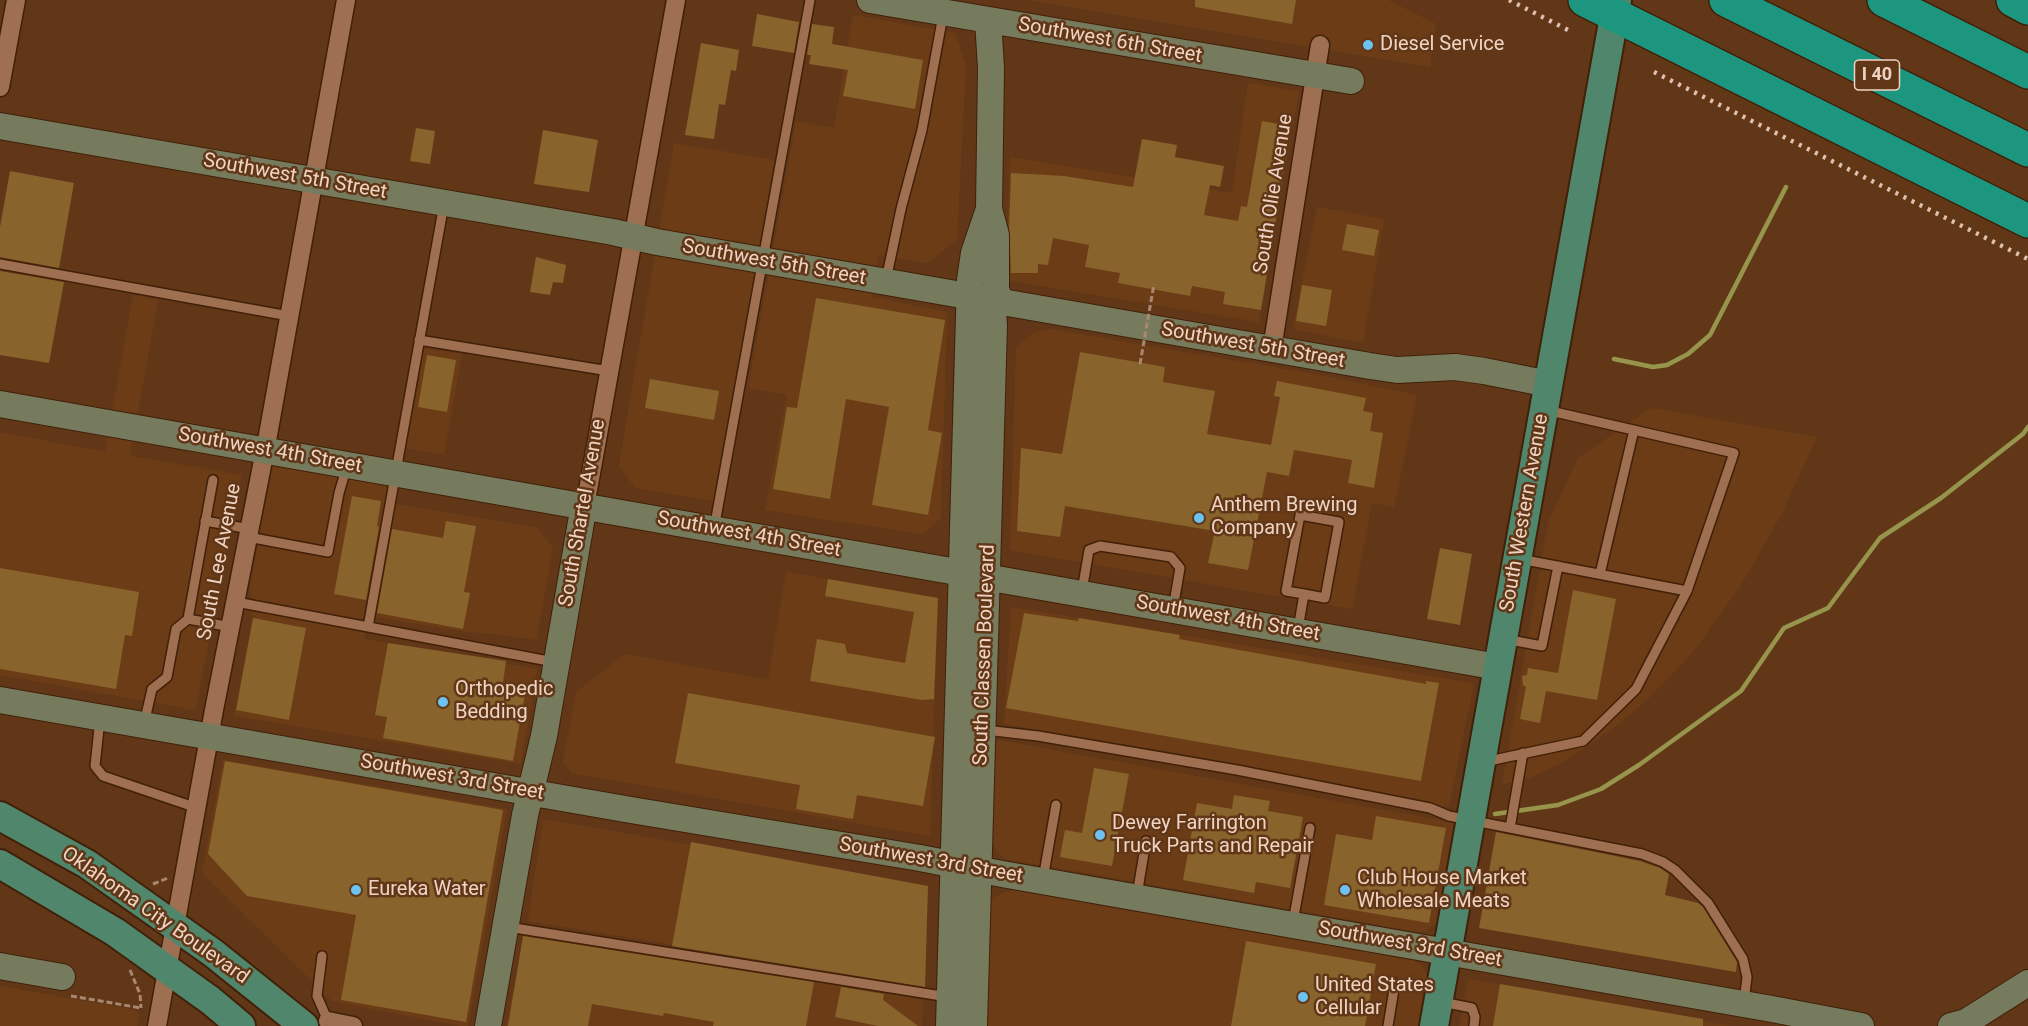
<!DOCTYPE html>
<html>
<head>
<meta charset="utf-8">
<style>
  body { margin:0 }
  canvas { display:block; background:#613718 }
</style>
</head>
<body>
<canvas width="2028" height="1026"></canvas>
<script>
const ctx = document.querySelector('canvas').getContext('2d');
ctx.lineJoin = 'round';
function fill(path, color) {
  ctx.fillStyle = color;
  ctx.fill(path, 'evenodd');
}
function poly(rows) {
  const path = new Path2D();
  for (const r of rows) {
    path.moveTo(r[0], r[1]);
    for (let i = 2; i < r.length; i += 2) path.lineTo(r[i], r[i + 1]);
  }
  return path;
}
function stroke(path, color, width, dash) {
  ctx.strokeStyle = color;
  ctx.lineWidth = width;
  ctx.lineCap = dash ? 'butt' : 'round';
  ctx.setLineDash(dash || []);
  ctx.stroke(path);
}
function label(font, color, halo, rows, align = 'center') {
  ctx.font = font + ' Roboto,sans-serif';
  ctx.lineWidth = 5;
  ctx.setLineDash([]);
  ctx.textBaseline = 'middle';
  ctx.strokeStyle = halo;
  ctx.fillStyle = color;
  for (const [text, x, y, turn = 0] of rows) {
    ctx.save();
    ctx.translate(x, y);
    ctx.rotate((+turn || 0) * Math.PI / 180);
    ctx.textAlign = isNaN(turn) ? turn : align;
    if (halo) ctx.strokeText(text, 0, 0);
    ctx.fillText(text, 0, 0);
    ctx.restore();
  }
}
const built = poly([
  [1029,0,1388,0,1436,24,1430,67],
  [853,15,955,33,966,65,957,239,928,263,878,255,872,297,947,312,941,518,923,534,765,510,787,395,748,388,796,122,834,128],
  [1248,83,1299,91,1259,322,1006,280,1010,157,1232,193],
  [674,143,775,160,714,501,635,488,619,465],
  [1317,207,1384,219,1363,343,1293,329],
  [133,295,158,300,130,456,242,475,195,710,0,675,0,432,105,452],
  [1049,329,1309,373,1417,395,1394,507,1372,503,1352,609,1010,550,1016,348,1033,333],
  [424,348,462,354,444,455,406,448],
  [1651,408,1817,437,1781,515,1741,585,1694,651,1650,697,1615,727,1583,749,1559,764,1532,777,1502,785,1548,522,1578,458],
  [273,460,389,484,364,639,537,669,521,764,234,716,253,618,250,588],
  [396,504,538,528,553,548,536,640,495,634,466,632,375,617],
  [786,572,938,598,930,836,572,773,563,762,576,692,625,654,768,680],
  [1011,607,1474,683,1449,807,1188,755,1004,724],
  [998,740,1456,823,1437,923,1426,931,1419,932,1006,859,999,854,989,838,993,744],
  [223,760,507,809,468,1026,459,1026,332,1001,202,873],
  [543,819,928,886,925,988,788,963,528,921],
  [1014,890,1412,960,1421,964,1426,972,1427,981,1419,1026,983,1026,986,915,991,901,1002,893],
  [526,931,923,1000,922,1026,506,1026],
  [1468,979,1731,1026,1459,1026],
  [0,986,135,1010,139,1015,137,1026,0,1026]
]);
const stream = poly([
  [1614,359,1653,367,1667,365,1688,354,1710,335,1786,187],
  [1495,814,1558,805,1601,789,1639,765,1741,691,1784,628,1828,608,1880,538,1941,498,2023,434,2028,427]
]);
const building = poly([
  [1195,0,1296,0,1292,24,1195,7],
  [757,14,799,22,794,53,752,46],
  [812,24,834,27,832,44,923,60,915,109,843,96,848,70,809,64,811,55,807,55],
  [701,43,739,50,736,71,731,70,725,105,719,104,714,139,685,135],
  [1262,121,1289,126,1274,212,1277,212,1261,310,1223,304,1225,292,1192,286,1190,296,1118,283,1120,273,1085,267,1089,245,1053,238,1048,265,1038,264,1038,273,1011,273,1009,227,1011,173,1064,176,1133,187,1142,139,1177,145,1175,157,1224,166,1220,187,1210,185,1204,215,1238,221,1241,206,1247,207],
  [416,128,435,131,430,164,410,161],
  [543,130,598,140,589,192,534,184],
  [10,171,74,183,59,268,0,257,0,227],
  [1347,224,1379,230,1374,256,1342,250],
  [536,257,566,265,563,283,553,282,550,295,530,292],
  [0,271,64,282,49,363,0,355],
  [1302,285,1332,290,1326,326,1296,321],
  [816,298,945,320,928,430,942,433,928,515,872,505,889,407,846,399,830,499,773,489,787,407,797,408],
  [1080,352,1165,367,1163,382,1215,391,1207,434,1271,445,1280,397,1274,396,1277,381,1366,398,1363,411,1373,413,1370,431,1383,433,1374,488,1348,483,1352,460,1294,450,1289,476,1267,472,1248,570,1208,563,1215,531,1065,506,1060,537,1017,531,1021,448,1062,454],
  [427,355,456,360,447,412,418,407],
  [650,379,719,391,714,420,645,408],
  [352,496,381,501,377,526,379,527,366,600,334,594],
  [446,521,476,526,464,592,470,593,463,629,377,613,392,529,443,538],
  [1440,548,1472,554,1460,625,1427,619],
  [0,568,139,592,132,636,125,635,116,689,0,669],
  [828,579,938,598,934,699,922,700,810,681,817,639,845,644,847,653,905,663,914,612,825,596],
  [1573,590,1616,599,1597,700,1546,691,1540,723,1520,719,1526,687,1523,685,1522,676,1527,675,1528,668,1558,673],
  [1024,613,1078,621,1079,618,1180,635,1179,639,1426,684,1426,681,1439,683,1421,781,1006,708],
  [253,618,306,628,289,720,236,710],
  [388,643,506,661,502,690,525,694,513,761,383,738,387,717,375,715],
  [688,693,935,737,923,806,857,795,853,819,796,809,800,785,675,763],
  [225,761,503,810,466,1022,341,1000,356,915,247,896,208,854],
  [1094,768,1129,774,1112,866,1060,857,1065,830,1082,833],
  [1234,795,1270,801,1268,811,1303,817,1290,888,1256,882,1254,893,1183,880,1197,803,1232,809],
  [1376,816,1446,828,1429,923,1324,905,1336,834,1372,840],
  [1496,832,1640,861,1660,868,1669,874,1665,895,1698,903,1703,907,1737,962,1736,972,1479,928],
  [691,842,928,886,925,987,672,946],
  [523,936,814,982,806,1026,713,1026,714,1022,664,1013,663,1016,592,1004,588,1026,508,1026],
  [1246,941,1376,964,1365,1026,1231,1026],
  [1500,984,1703,1019,1703,1026,1493,1026],
  [841,987,884,994,883,1000,918,1026,878,1026,835,1017]
]);
const path = poly([
  [153,884,168,878],
  [130,970,140,994,141,1008],
  [71,996,141,1008]
]);
const lane = poly([
  [0,264,289,316],
  [886,280,901,209,922,130,943,15],
  [419,340,609,371],
  [205,521,250,529],
  [714,529,810,0],
  [248,537,328,552,339,493,347,466],
  [1520,559,1687,591,1734,453,1546,410],
  [1600,574,1634,430],
  [1082,591,1089,550,1100,546,1171,557,1180,568,1173,609],
  [236,602,554,662],
  [188,619,213,480],
  [368,627,444,204],
  [1298,629,1304,594,1286,591,1300,515,1339,522,1325,598,1304,594],
  [1505,639,1542,646,1558,566],
  [100,719,95,766,103,776,197,808],
  [144,724,152,689,167,677,176,629,188,619,231,627],
  [985,730,1038,736,1237,770,1430,808,1449,816,1642,854,1663,862,1675,870,1708,903,1743,959,1747,977,1744,1002],
  [1484,762,1583,741,1636,689,1687,591],
  [1510,828,1523,753],
  [1043,879,1056,805],
  [1137,895,1146,841],
  [1293,922,1310,828],
  [508,927,948,997],
  [322,956,317,996,328,1021],
  [1442,1002,1472,1008,1475,1017,1474,1026],
  [1388,1026,1395,983]
]);
const street = poly([
  [0,87,16,0],
  [1272,349,1320,45],
  [584,505,588,490,676,0],
  [328,1021,353,1026],
  [157,1026,214,710,268,435,346,0]
]);
const secondary = poly([
  [870,0,1351,81],
  [988,20,991,68,989,209,996,235,996,289,998,296,1005,303],
  [0,126,613,232,657,242,1370,366,1397,370,1455,367,1484,371,1549,384],
  [970,297,981,303,993,313,994,325,974,1026],
  [0,404,1498,667],
  [0,700,631,810,920,858,1002,874,1772,1009,1861,1026],
  [0,966,62,977],
  [488,1026,525,815,544,736,584,505],
  [949,1026,970,280,974,253,989,209],
  [1951,1026,1966,1022,2028,983]
]);
const primary = poly([
  [0,816,87,864,213,953,304,1026],
  [0,864,115,932,210,1000,241,1026],
  [1434,1026,1617,0]
]);
const highway = poly([
  [1585,0,2028,221],
  [1726,0,2028,150],
  [1884,0,2028,72],
  [2013,0,2028,8]
]);
const rail = poly([
  [1509,0,1572,32],
  [1654,72,2028,259]
]);
const pathBridge = poly([
  [1140,364,1154,284]
]);
const markers = [
  [1368,45,6,"#6cc3f2"],
  [1199,518,6,"#6cc3f2"],
  [443,702,6,"#6cc3f2"],
  [1100,835,6,"#6cc3f2"],
  [356,890,6,"#6cc3f2"],
  [1345,890,6,"#6cc3f2"],
  [1303,997,6,"#6cc3f2"]
];
const shields = [
  [1877,75,45]
];
const shieldNames = [
  ["I 40",1877,75]
];
const streetNames = [
  ["Southwest 6th Street",1110,41,10],
  ["Southwest 5th Street",295,177,10],
  ["South Olie Avenue",1274,194,-81],
  ["Southwest 5th Street",774,263,10],
  ["Southwest 5th Street",1253,346,10],
  ["Southwest 4th Street",270,451,10],
  ["South Shartel Avenue",583,513,-80],
  ["South Western Avenue",1525,513,-80],
  ["Southwest 4th Street",749,535,10],
  ["South Lee Avenue",220,562,-79],
  ["Southwest 4th Street",1228,619,10],
  ["South Classen Boulevard",985,655,-88],
  ["Southwest 3rd Street",452,778,10],
  ["Southwest 3rd Street",931,861,10],
  ["Oklahoma City Boulevard",155,916,35],
  ["Southwest 3rd Street",1410,945,10]
];
const poiNames = [
  ["Diesel Service",1380,45],
  ["Anthem Brewing",1211,506],
  ["Company",1211,529],
  ["Orthopedic",455,690],
  ["Bedding",455,713],
  ["Dewey Farrington",1112,824],
  ["Truck Parts and Repair",1112,847],
  ["Club House Market",1357,879],
  ["Wholesale Meats",1357,902],
  ["Eureka Water",368,890],
  ["United States",1315,986],
  ["Cellular",1315,1009]
];
fill(built, '#6c3c16');
stroke(stream, '#97954c', 4.5);
fill(building, '#88632c');
stroke(lane, '#402008', 12);
stroke(street, '#402008', 21);
stroke(secondary, '#402008', 28);
stroke(primary, '#402008', 32);
stroke(highway, '#402008', 36);
stroke(path, '#aa8870', 3, [6, 3]);
stroke(lane, '#9e6f50', 9);
stroke(street, '#9e6f50', 18);
stroke(secondary, '#777b5e', 26);
stroke(primary, '#50866c', 28);
stroke(highway, '#1c967e', 33);
stroke(rail, '#dec1af', 4.5, [3, 6]);
stroke(pathBridge, '#aa8870', 3, [6, 3]);
for (const [x, y, r, color] of markers) {
  const dot = new Path2D();
  dot.arc(x, y, r, 0, 2 * Math.PI);
  ctx.fillStyle = color;
  ctx.fill(dot);
  stroke(dot, '#613718', 2);
}
for (const [x, y, w] of shields) {
  const box = new Path2D();
  box.roundRect(x - w / 2, y - 15, w, 30, 4.5);
  ctx.fillStyle = '#613718';
  ctx.fill(box);
  stroke(box, '#efd4c3', 1.5);
}
label('bold 18px', '#efd4c3', null, shieldNames);
label('20px', '#efd4c3', '#613718', streetNames);
label('20px', '#efd4c3', '#613718', poiNames, 'left');
</script>
</body>
</html>
